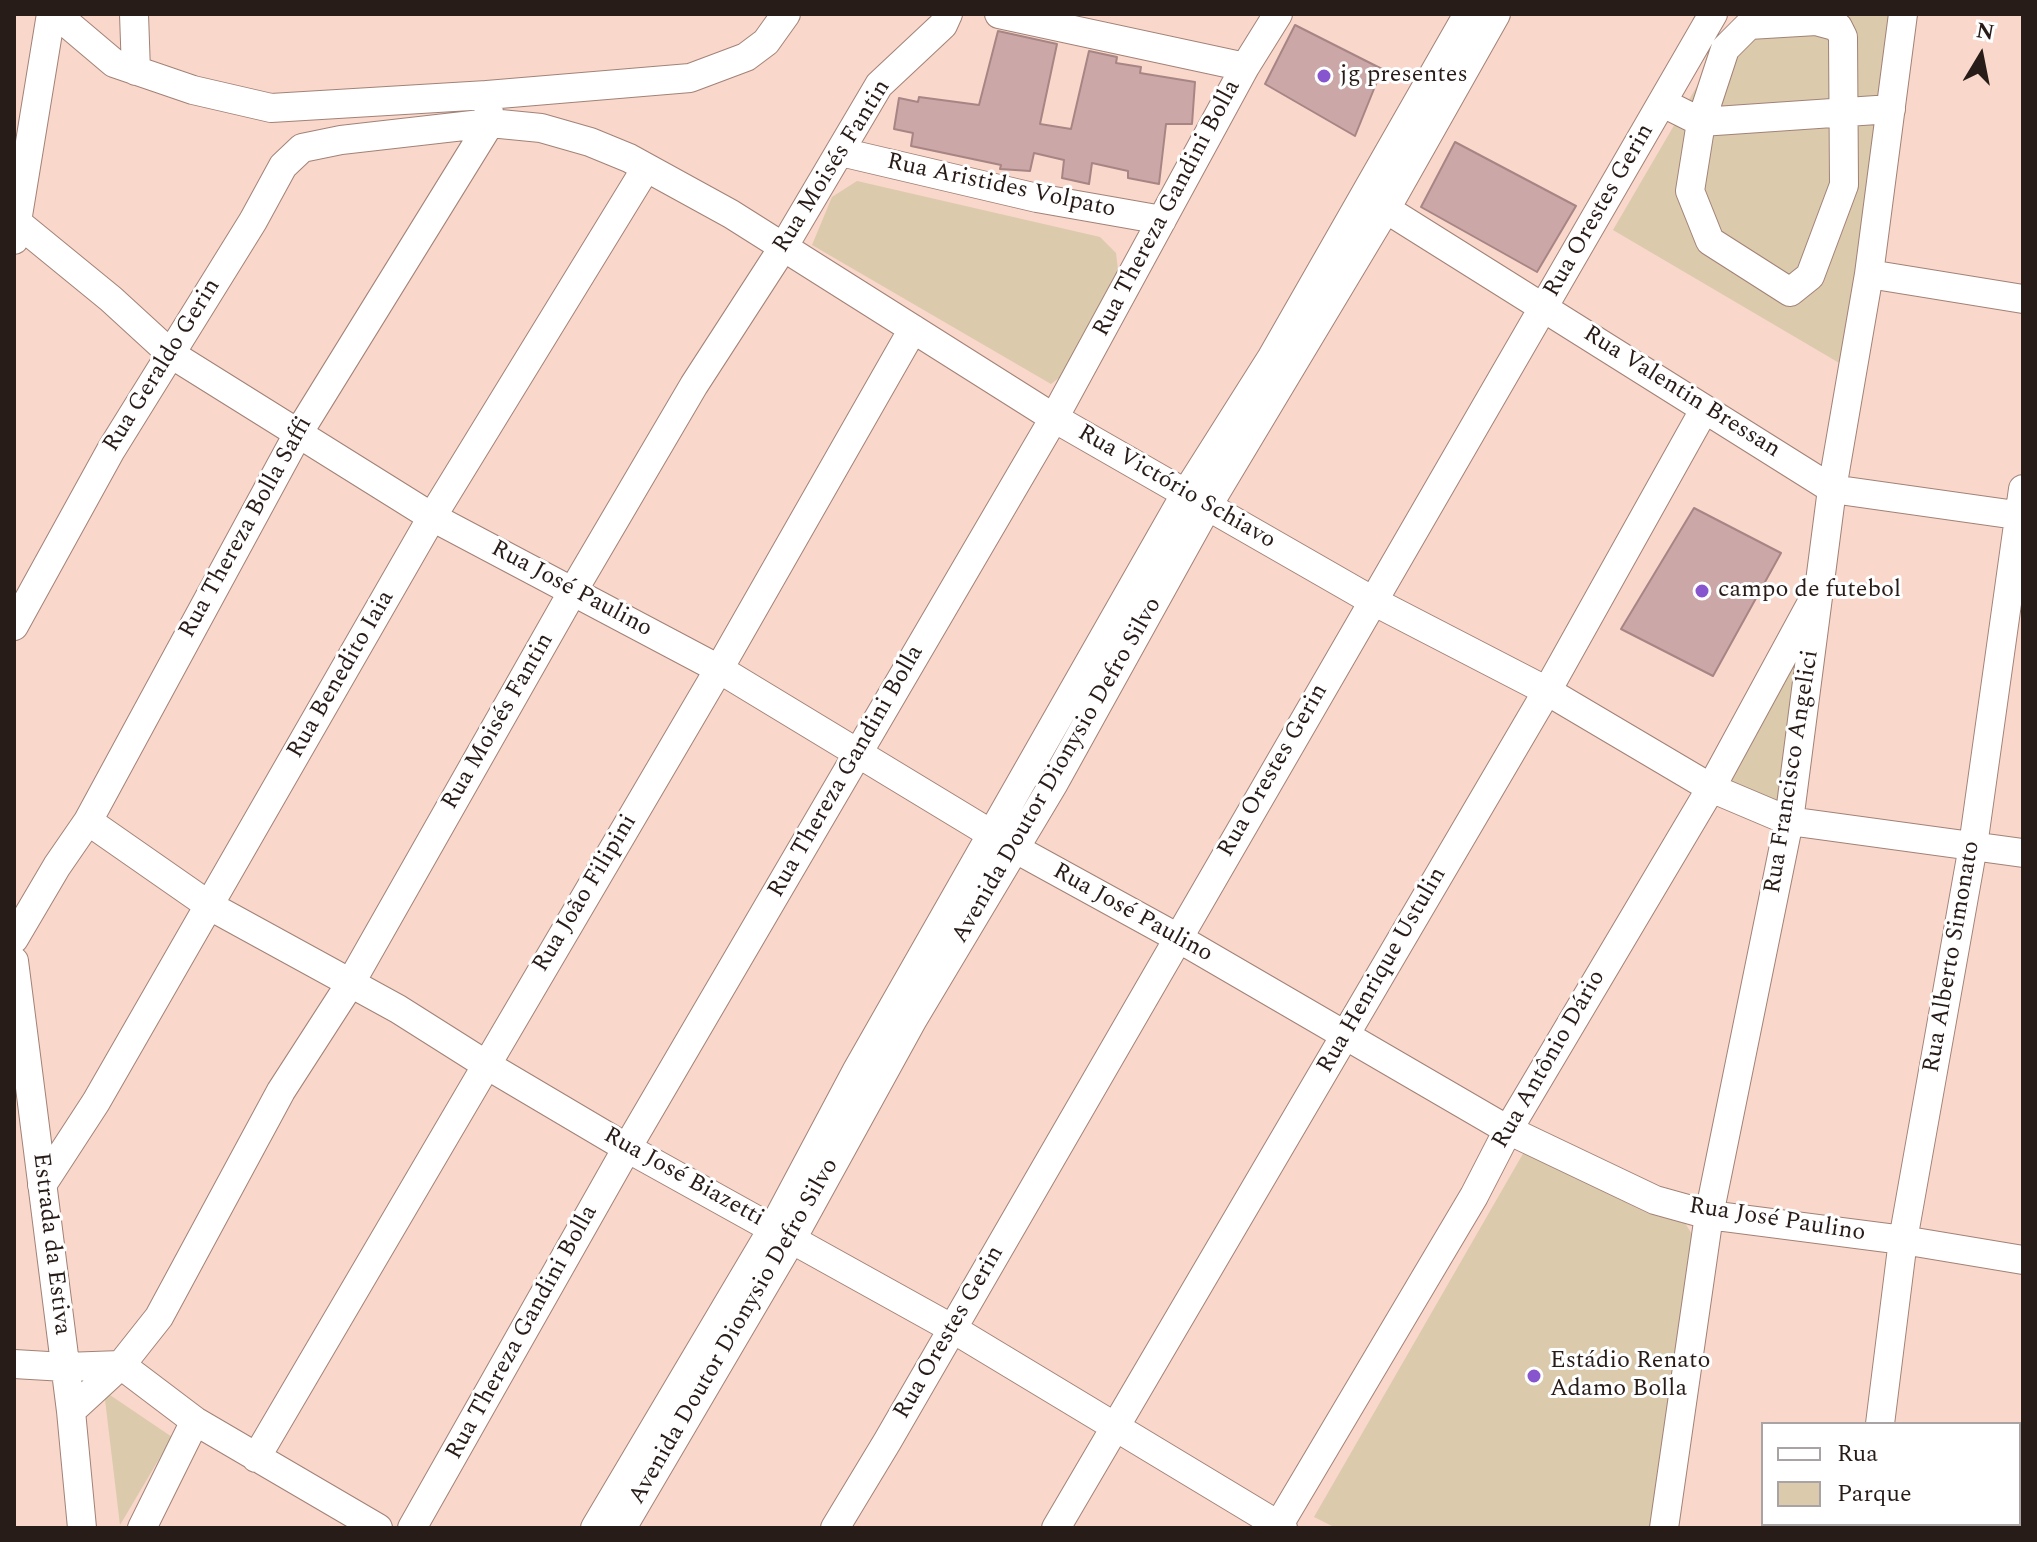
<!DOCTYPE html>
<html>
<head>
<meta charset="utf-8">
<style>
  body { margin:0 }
  #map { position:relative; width:2037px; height:1542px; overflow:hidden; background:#f9d7cb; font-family:Spectral,serif }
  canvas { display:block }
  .frame { position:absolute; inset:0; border:16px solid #281c18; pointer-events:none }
  .legend { position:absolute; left:1761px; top:1422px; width:260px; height:104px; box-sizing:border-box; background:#fff; border:2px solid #a9a4a3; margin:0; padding:10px 14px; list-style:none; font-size:24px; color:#281c18 }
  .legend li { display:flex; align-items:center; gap:16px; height:40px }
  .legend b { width:40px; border:2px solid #a9a4a3 }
  .north { position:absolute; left:1941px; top:16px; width:80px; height:80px; -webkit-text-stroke:6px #fff; paint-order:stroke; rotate:10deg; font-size:22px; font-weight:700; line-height:32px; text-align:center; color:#281c18 }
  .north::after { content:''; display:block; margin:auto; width:28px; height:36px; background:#281c18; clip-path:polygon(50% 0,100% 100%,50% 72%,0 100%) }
</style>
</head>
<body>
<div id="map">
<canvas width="2037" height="1542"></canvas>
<div class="frame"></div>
<ul class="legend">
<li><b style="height:10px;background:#fff"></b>Rua</li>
<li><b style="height:22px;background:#dbcaac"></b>Parque</li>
</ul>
<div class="north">N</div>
</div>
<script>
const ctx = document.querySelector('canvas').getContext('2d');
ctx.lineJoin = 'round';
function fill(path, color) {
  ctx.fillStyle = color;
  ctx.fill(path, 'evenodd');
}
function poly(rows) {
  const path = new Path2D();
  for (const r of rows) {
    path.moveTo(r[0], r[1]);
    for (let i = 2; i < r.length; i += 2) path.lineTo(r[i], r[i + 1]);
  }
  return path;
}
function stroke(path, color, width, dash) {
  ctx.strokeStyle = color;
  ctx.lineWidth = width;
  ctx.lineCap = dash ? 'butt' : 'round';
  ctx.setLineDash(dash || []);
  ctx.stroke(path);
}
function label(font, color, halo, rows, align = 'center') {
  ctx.font = font + ' Spectral,serif';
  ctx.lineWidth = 6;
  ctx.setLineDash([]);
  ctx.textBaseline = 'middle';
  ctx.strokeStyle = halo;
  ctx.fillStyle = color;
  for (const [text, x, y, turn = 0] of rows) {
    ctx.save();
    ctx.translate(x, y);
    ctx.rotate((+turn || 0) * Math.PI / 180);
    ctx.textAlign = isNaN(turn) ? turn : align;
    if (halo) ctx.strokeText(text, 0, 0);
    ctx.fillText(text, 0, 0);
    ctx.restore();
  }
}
const green = poly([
  [1739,14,1897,14,1841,364,1613,230],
  [857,181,1100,237,1116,253,1118,270,1064,374,1051,384,812,245,832,197],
  [1813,614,1788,815,1720,789],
  [1524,1152,1647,1213,1685,1223,1693,1236,1651,1528,1336,1528,1314,1517],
  [104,1391,172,1437,120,1525]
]);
const building = poly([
  [1295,25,1382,69,1355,136,1265,84,1295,25],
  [998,31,1057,44,1040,124,1071,129,1089,51,1117,57,1116,63,1141,67,1140,73,1195,82,1192,124,1166,124,1159,184,1128,178,1128,171,1092,163,1089,184,1062,178,1064,160,1034,153,1030,171,1000,169,1001,165,911,146,913,133,894,129,899,98,918,102,919,97,979,105,998,31],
  [1455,142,1576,206,1537,272,1421,207,1455,142],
  [1694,508,1781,553,1713,676,1621,629,1694,508]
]);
const minor = poly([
  [56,14,114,63,193,90,271,108,487,95,690,78,746,57,766,42,786,14],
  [134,14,136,71],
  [999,14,1245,67],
  [1816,21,1838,27,1843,37,1844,185,1810,276,1790,292,1710,241,1690,191,1701,122,1725,49,1749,25,1816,21],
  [1663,103,1701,122,1891,109],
  [841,152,1037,198,1162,220],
  [1370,199,1832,489,2023,516],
  [18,223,111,299,171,354,432,517,719,669,1016,849,1178,938,1508,1130,1655,1200,1709,1215,1903,1240,2023,1260],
  [14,240,51,14],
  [1869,274,2023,299],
  [14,626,111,450,253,221,283,166,302,148,341,140,490,123,541,128,590,142,629,158,731,214,1054,418,1373,601,1547,691,1711,788,1789,821,2023,853],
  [88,821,210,906,398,1009,485,1064,627,1148,953,1329,1283,1528],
  [14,939,57,866,88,821,299,432,490,123,487,95],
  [14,961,71,1411,82,1528],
  [42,1185,96,1102,432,517,646,168],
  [14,1364,65,1367,121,1365,159,1317,281,1091,350,984,573,591,694,385,784,246,879,85,943,25,948,14],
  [71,1411,121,1365,195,1421,378,1528],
  [1880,1424,1903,1240,1973,846,2023,489],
  [256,1458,719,669,913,329],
  [142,1528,195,1421],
  [412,1528,627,1148,1054,418,1245,67,1278,14],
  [595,1528,773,1228,856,1072,1186,493,1272,357,1468,14],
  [622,1528,793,1237,913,1019,1054,783,1207,507,1387,207,1496,14],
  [835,1528,887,1442,1713,14],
  [1056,1528,1547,691,1704,410],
  [1277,1528,1474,1196,1508,1130,1711,788,1811,604],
  [1664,1528,1709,1215,1789,821,1832,489,1869,274,1903,14],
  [1863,1528,1864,1524]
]);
const markers = [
  [1324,76,8,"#8756ce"],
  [1702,591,8,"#8756ce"],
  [1534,1376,8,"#8756ce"]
];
const poiNames = [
  ["jg presentes",1340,76],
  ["campo de futebol",1718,591],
  ["Estádio Renato",1550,1362],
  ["Adamo Bolla",1550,1390]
];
const streetNames = [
  ["Rua Moisés Fantin",833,167,-58],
  ["Rua Aristides Volpato",1001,187,12],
  ["Rua Thereza Gandini Bolla",1168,209,-62],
  ["Rua Orestes Gerin",1600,211,-60],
  ["Rua Geraldo Gerin",163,366,-58],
  ["Rua Valentin Bressan",1681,393,32],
  ["Rua Victório Schiavo",1176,488,30],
  ["Rua Thereza Bolla Saffi",247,528,-61],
  ["Rua José Paulino",571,590,28],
  ["Rua Benedito Iaia",342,675,-60],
  ["Rua Moisés Fantin",499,722,-60],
  ["Avenida Doutor Dionysio Defro Silvo",1058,771,-60],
  ["Rua Orestes Gerin",1274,771,-60],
  ["Rua Thereza Gandini Bolla",847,772,-60],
  ["Rua Francisco Angelici",1793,772,-81],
  ["Rua João Filipini",586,894,-59],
  ["Rua José Paulino",1132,914,29],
  ["Rua Alberto Simonato",1953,957,-80],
  ["Rua Henrique Ustulin",1383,971,-60],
  ["Rua Antônio Dário",1550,1060,-60],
  ["Rua José Biazetti",683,1178,29],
  ["Rua José Paulino",1777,1221,9],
  ["Estrada da Estiva",50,1244,83],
  ["Avenida Doutor Dionysio Defro Silvo",735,1332,-60],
  ["Rua Thereza Gandini Bolla",523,1333,-61],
  ["Rua Orestes Gerin",950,1333,-60]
];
fill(green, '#dbcaac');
fill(building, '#cba8a7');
stroke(building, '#a78584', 2);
stroke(minor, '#a28277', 30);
stroke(minor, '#fff', 28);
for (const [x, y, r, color] of markers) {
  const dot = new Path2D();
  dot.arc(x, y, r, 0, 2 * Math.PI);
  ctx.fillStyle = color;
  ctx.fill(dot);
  stroke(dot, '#fff', 3);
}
label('24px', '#281c18', '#fff', poiNames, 'left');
label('24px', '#281c18', '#fff', streetNames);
</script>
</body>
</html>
